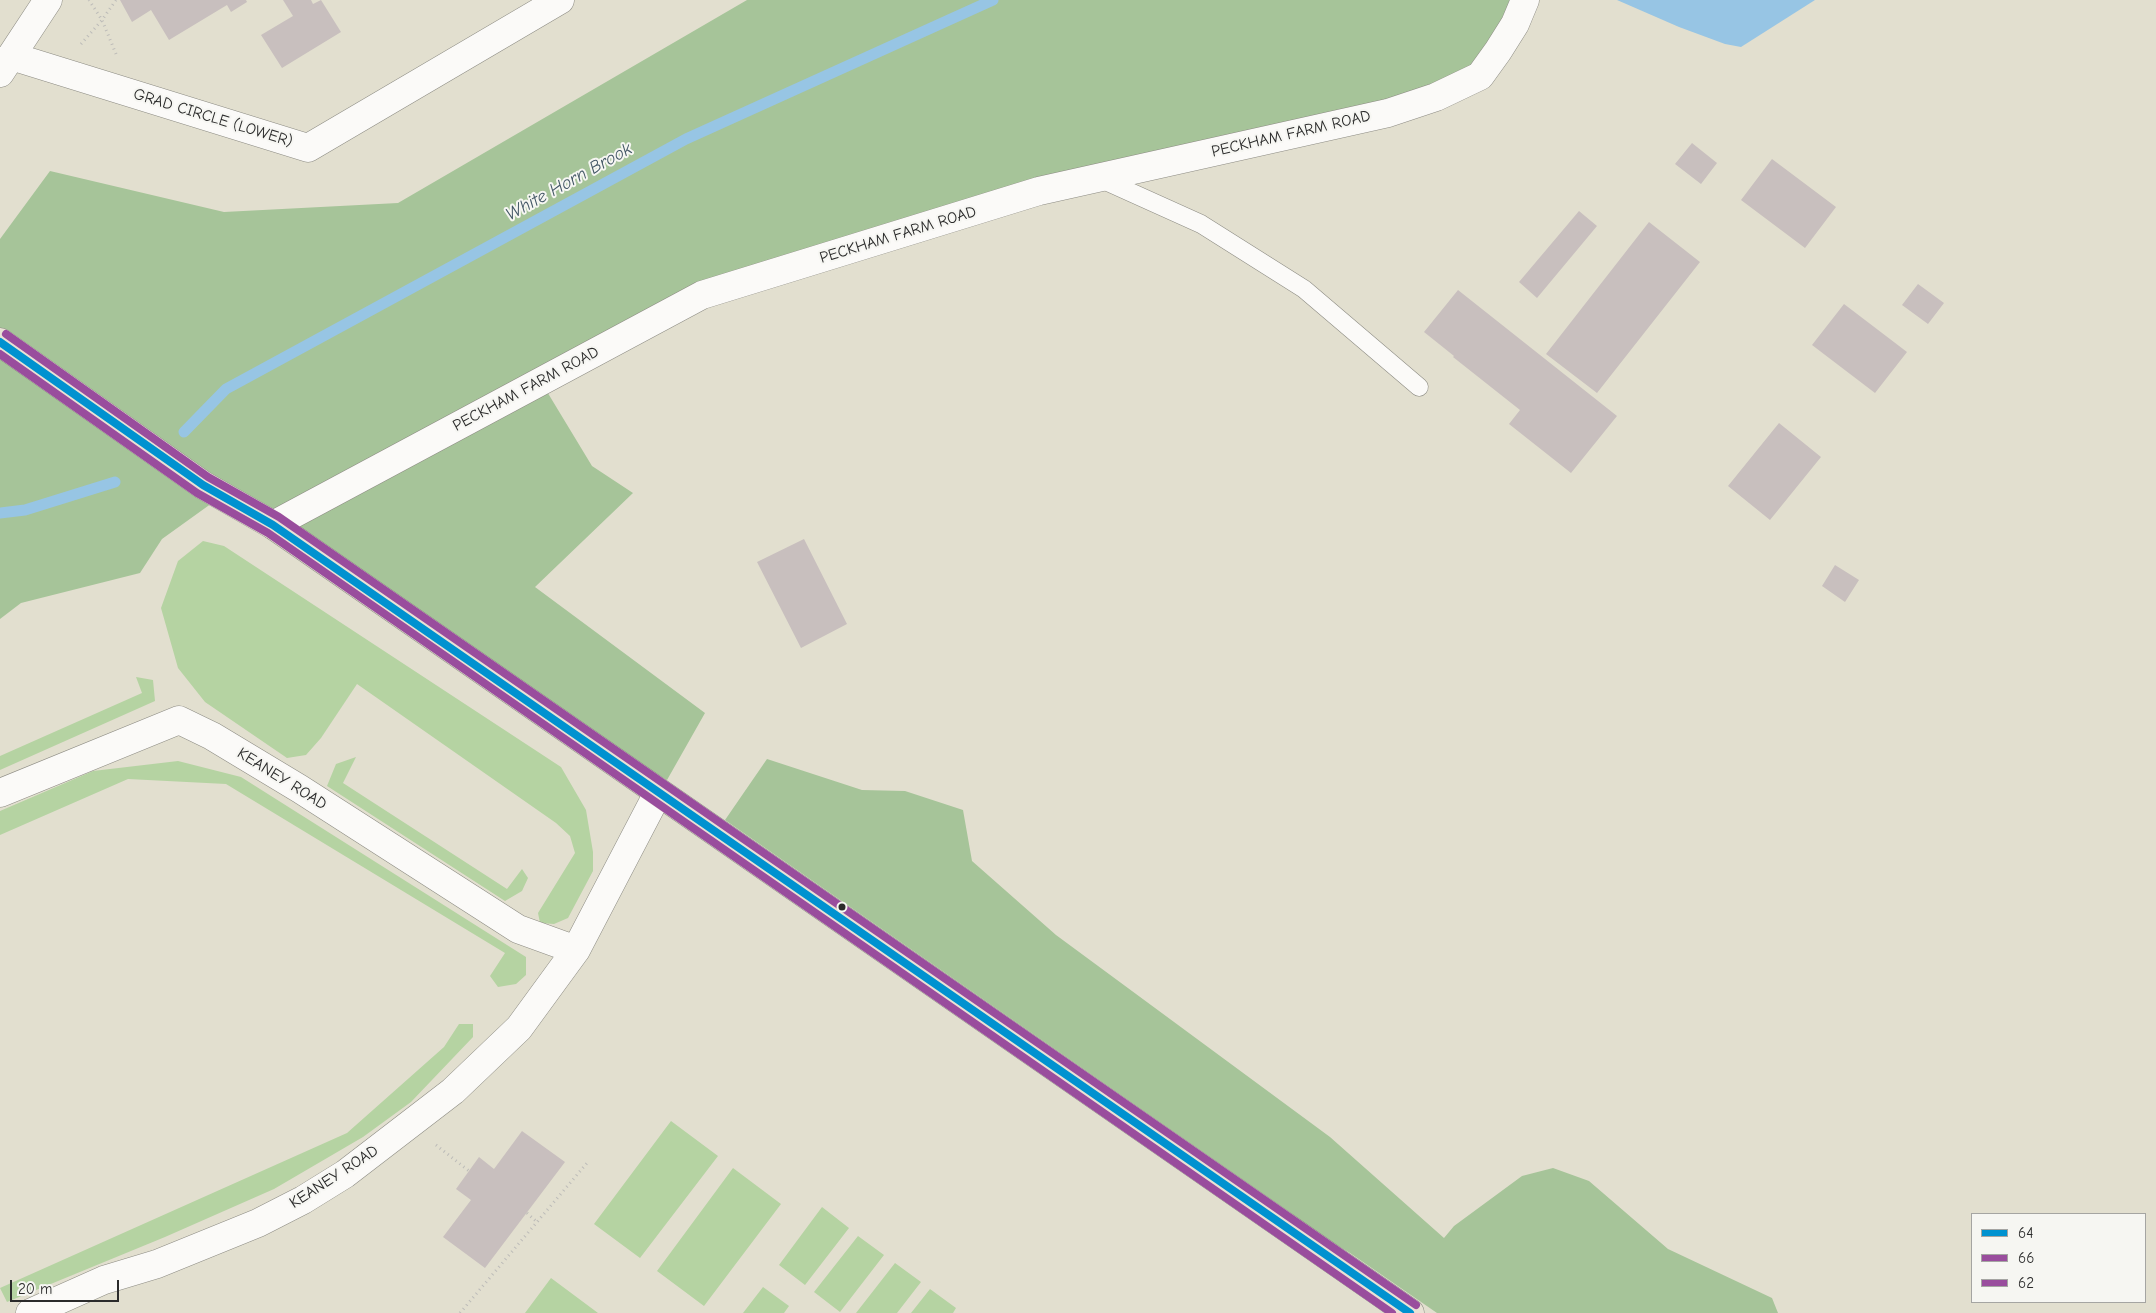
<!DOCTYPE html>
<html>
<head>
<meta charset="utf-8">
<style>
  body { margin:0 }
  #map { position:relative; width:2156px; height:1313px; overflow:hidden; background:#e2dfcf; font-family:"Comic Neue",sans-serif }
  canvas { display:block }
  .legend { position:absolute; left:1971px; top:1213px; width:175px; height:90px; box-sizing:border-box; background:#f6f6f2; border:1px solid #a5a5a2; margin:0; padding:6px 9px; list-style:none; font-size:15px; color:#2b2b2b }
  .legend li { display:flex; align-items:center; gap:10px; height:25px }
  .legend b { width:25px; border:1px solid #a5a5a2 }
  .scale { position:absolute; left:10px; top:1280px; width:109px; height:22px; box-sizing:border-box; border:2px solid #2b2b2b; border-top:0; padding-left:6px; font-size:15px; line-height:18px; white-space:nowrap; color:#2b2b2b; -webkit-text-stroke:4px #f6f6f2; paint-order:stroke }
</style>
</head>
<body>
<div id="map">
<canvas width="2156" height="1313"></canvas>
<ul class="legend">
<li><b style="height:6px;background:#0092d0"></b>64</li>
<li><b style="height:6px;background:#994d9d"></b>66</li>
<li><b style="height:6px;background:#994d9d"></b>62</li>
</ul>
<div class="scale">20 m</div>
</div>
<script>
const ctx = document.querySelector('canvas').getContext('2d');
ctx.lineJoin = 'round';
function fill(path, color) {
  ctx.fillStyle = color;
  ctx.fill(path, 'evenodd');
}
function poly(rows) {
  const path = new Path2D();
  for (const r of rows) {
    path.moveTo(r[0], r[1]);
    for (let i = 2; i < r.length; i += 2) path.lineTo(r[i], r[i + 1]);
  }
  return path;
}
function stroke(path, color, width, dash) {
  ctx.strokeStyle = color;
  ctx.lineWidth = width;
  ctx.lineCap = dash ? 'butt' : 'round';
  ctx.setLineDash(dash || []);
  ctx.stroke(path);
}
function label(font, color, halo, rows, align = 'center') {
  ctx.font = font + ' "Comic Neue",sans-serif';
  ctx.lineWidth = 4;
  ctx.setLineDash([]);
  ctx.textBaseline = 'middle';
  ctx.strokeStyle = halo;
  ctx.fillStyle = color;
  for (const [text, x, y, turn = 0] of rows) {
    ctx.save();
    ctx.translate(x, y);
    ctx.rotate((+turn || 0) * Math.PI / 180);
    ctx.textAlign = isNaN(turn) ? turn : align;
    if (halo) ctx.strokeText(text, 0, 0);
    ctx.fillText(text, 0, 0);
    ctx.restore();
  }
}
const green = poly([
  [203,541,224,546,561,767,586,810,593,852,593,871,568,918,554,924,540,923,538,913,575,853,570,836,556,823,357,684,321,738,306,755,287,758,205,702,178,668,161,608,178,561],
  [136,677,153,680,155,701,0,770,0,756,142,693],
  [356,757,343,783,507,889,522,869,528,878,522,891,505,901,327,786,336,764],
  [178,761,241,777,526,957,526,975,516,984,498,987,490,976,505,953,226,784,128,779,0,835,0,811,93,771],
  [459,1024,473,1024,473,1037,411,1102,363,1137,274,1189,165,1237,7,1302,0,1288,347,1133,444,1047],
  [671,1121,718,1156,640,1258,594,1224],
  [733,1168,781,1204,704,1306,657,1271],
  [822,1207,849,1228,805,1285,779,1265],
  [858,1236,884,1255,840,1312,814,1292],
  [895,1263,921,1282,897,1313,856,1313],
  [551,1278,598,1313,525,1313],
  [763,1287,789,1306,784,1313,743,1313],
  [930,1289,956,1308,953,1313,911,1313]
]);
const forest = poly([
  [747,0,1524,0,1484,76,1039,197,710,295,546,390,592,466,633,493,535,587,705,713,667,780,650,770,233,488,162,539,140,573,21,603,0,619,0,239,50,171,224,212,398,203],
  [767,759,862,790,905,791,963,810,972,861,1056,935,1330,1137,1444,1238,1454,1226,1522,1176,1553,1168,1589,1181,1668,1249,1772,1298,1778,1313,1437,1313,1350,1253,1310,1229,1291,1213,725,820]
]);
const water = poly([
  [1617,0,1815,0,1741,47,1725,44,1679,27]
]);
const stream = poly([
  [184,432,226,389,686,139,993,0],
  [0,513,25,510,115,482]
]);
const building = poly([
  [120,0,246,0,247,2,231,12,227,5,169,40,151,10,132,22],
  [283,0,311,0,313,4,321,0,341,32,282,68,261,35,293,16],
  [1692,143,1717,163,1701,184,1675,164],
  [1772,159,1836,207,1805,248,1741,200],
  [1579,211,1597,226,1537,298,1519,282],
  [1649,222,1700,262,1597,393,1546,354],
  [1918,284,1944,303,1928,324,1902,305],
  [1458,290,1617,416,1571,473,1509,424,1520,410,1453,357,1454,356,1424,332],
  [1844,304,1907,352,1875,393,1812,345],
  [1779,423,1821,457,1770,520,1728,486],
  [804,539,847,624,801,648,757,562],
  [1835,565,1859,580,1845,602,1822,586],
  [522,1131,565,1162,485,1268,443,1237,471,1200,456,1189,479,1157,494,1169]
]);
const path = poly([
  [81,44,102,20,89,0],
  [116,54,102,20,116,0],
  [436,1145,469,1171],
  [527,1213,538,1223],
  [460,1313,587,1163]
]);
const lane = poly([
  [1099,178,1201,224,1304,289,1419,387]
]);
const street = poly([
  [11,56,308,148,560,0],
  [0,73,48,0],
  [273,525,702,295,1039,191,1388,113,1436,97,1480,76,1498,51,1515,24,1525,0],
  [0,793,179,720,212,736,300,789,518,929,576,950],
  [30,1313,104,1280,157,1264,258,1223,303,1200,345,1174,453,1091,519,1028,576,950,658,793]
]);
const primary = poly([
  [0,342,203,485,273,525,1410,1313]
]);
const bus1 = poly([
  [0,342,203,485,273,525,1410,1313]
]);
const bus2 = poly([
  [0,354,197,493,268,533,1392,1313]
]);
const bus3 = poly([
  [6,334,208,477,279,517,1416,1305]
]);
const markers = [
  [842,907,4.5,"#2b2b2b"]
];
const streetNames = [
  ["GRAD CIRCLE (LOWER)",213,118,17],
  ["PECKHAM FARM ROAD",1291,134,-13],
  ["PECKHAM FARM ROAD",898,235,-17],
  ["PECKHAM FARM ROAD",526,389,-28],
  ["KEANEY ROAD",282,779,32],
  ["KEANEY ROAD",334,1177,-33]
];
const waterNames = [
  ["White Horn Brook",569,182,-29]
];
fill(green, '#b5d3a2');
fill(forest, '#a6c499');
fill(water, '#97c5e4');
stroke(stream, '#97c5e4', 11);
fill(building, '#c8bfbe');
stroke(lane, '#8c8b83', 19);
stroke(street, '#8c8b83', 29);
stroke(primary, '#8c8b83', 29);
stroke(path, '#bcbbb8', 3, [1, 4]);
stroke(lane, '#fbfaf8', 18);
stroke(street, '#fbfaf8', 28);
stroke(primary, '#e9e2d5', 28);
stroke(bus1, '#0092d0', 8);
stroke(bus2, '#994d9d', 8);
stroke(bus3, '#994d9d', 8);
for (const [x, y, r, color] of markers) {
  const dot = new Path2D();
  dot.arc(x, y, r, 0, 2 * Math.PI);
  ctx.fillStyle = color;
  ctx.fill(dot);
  stroke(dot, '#f6f6f2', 2);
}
label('16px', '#2b2b2b', '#f6f6f2', streetNames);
label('italic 18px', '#425665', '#f6f6f2', waterNames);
</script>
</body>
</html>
